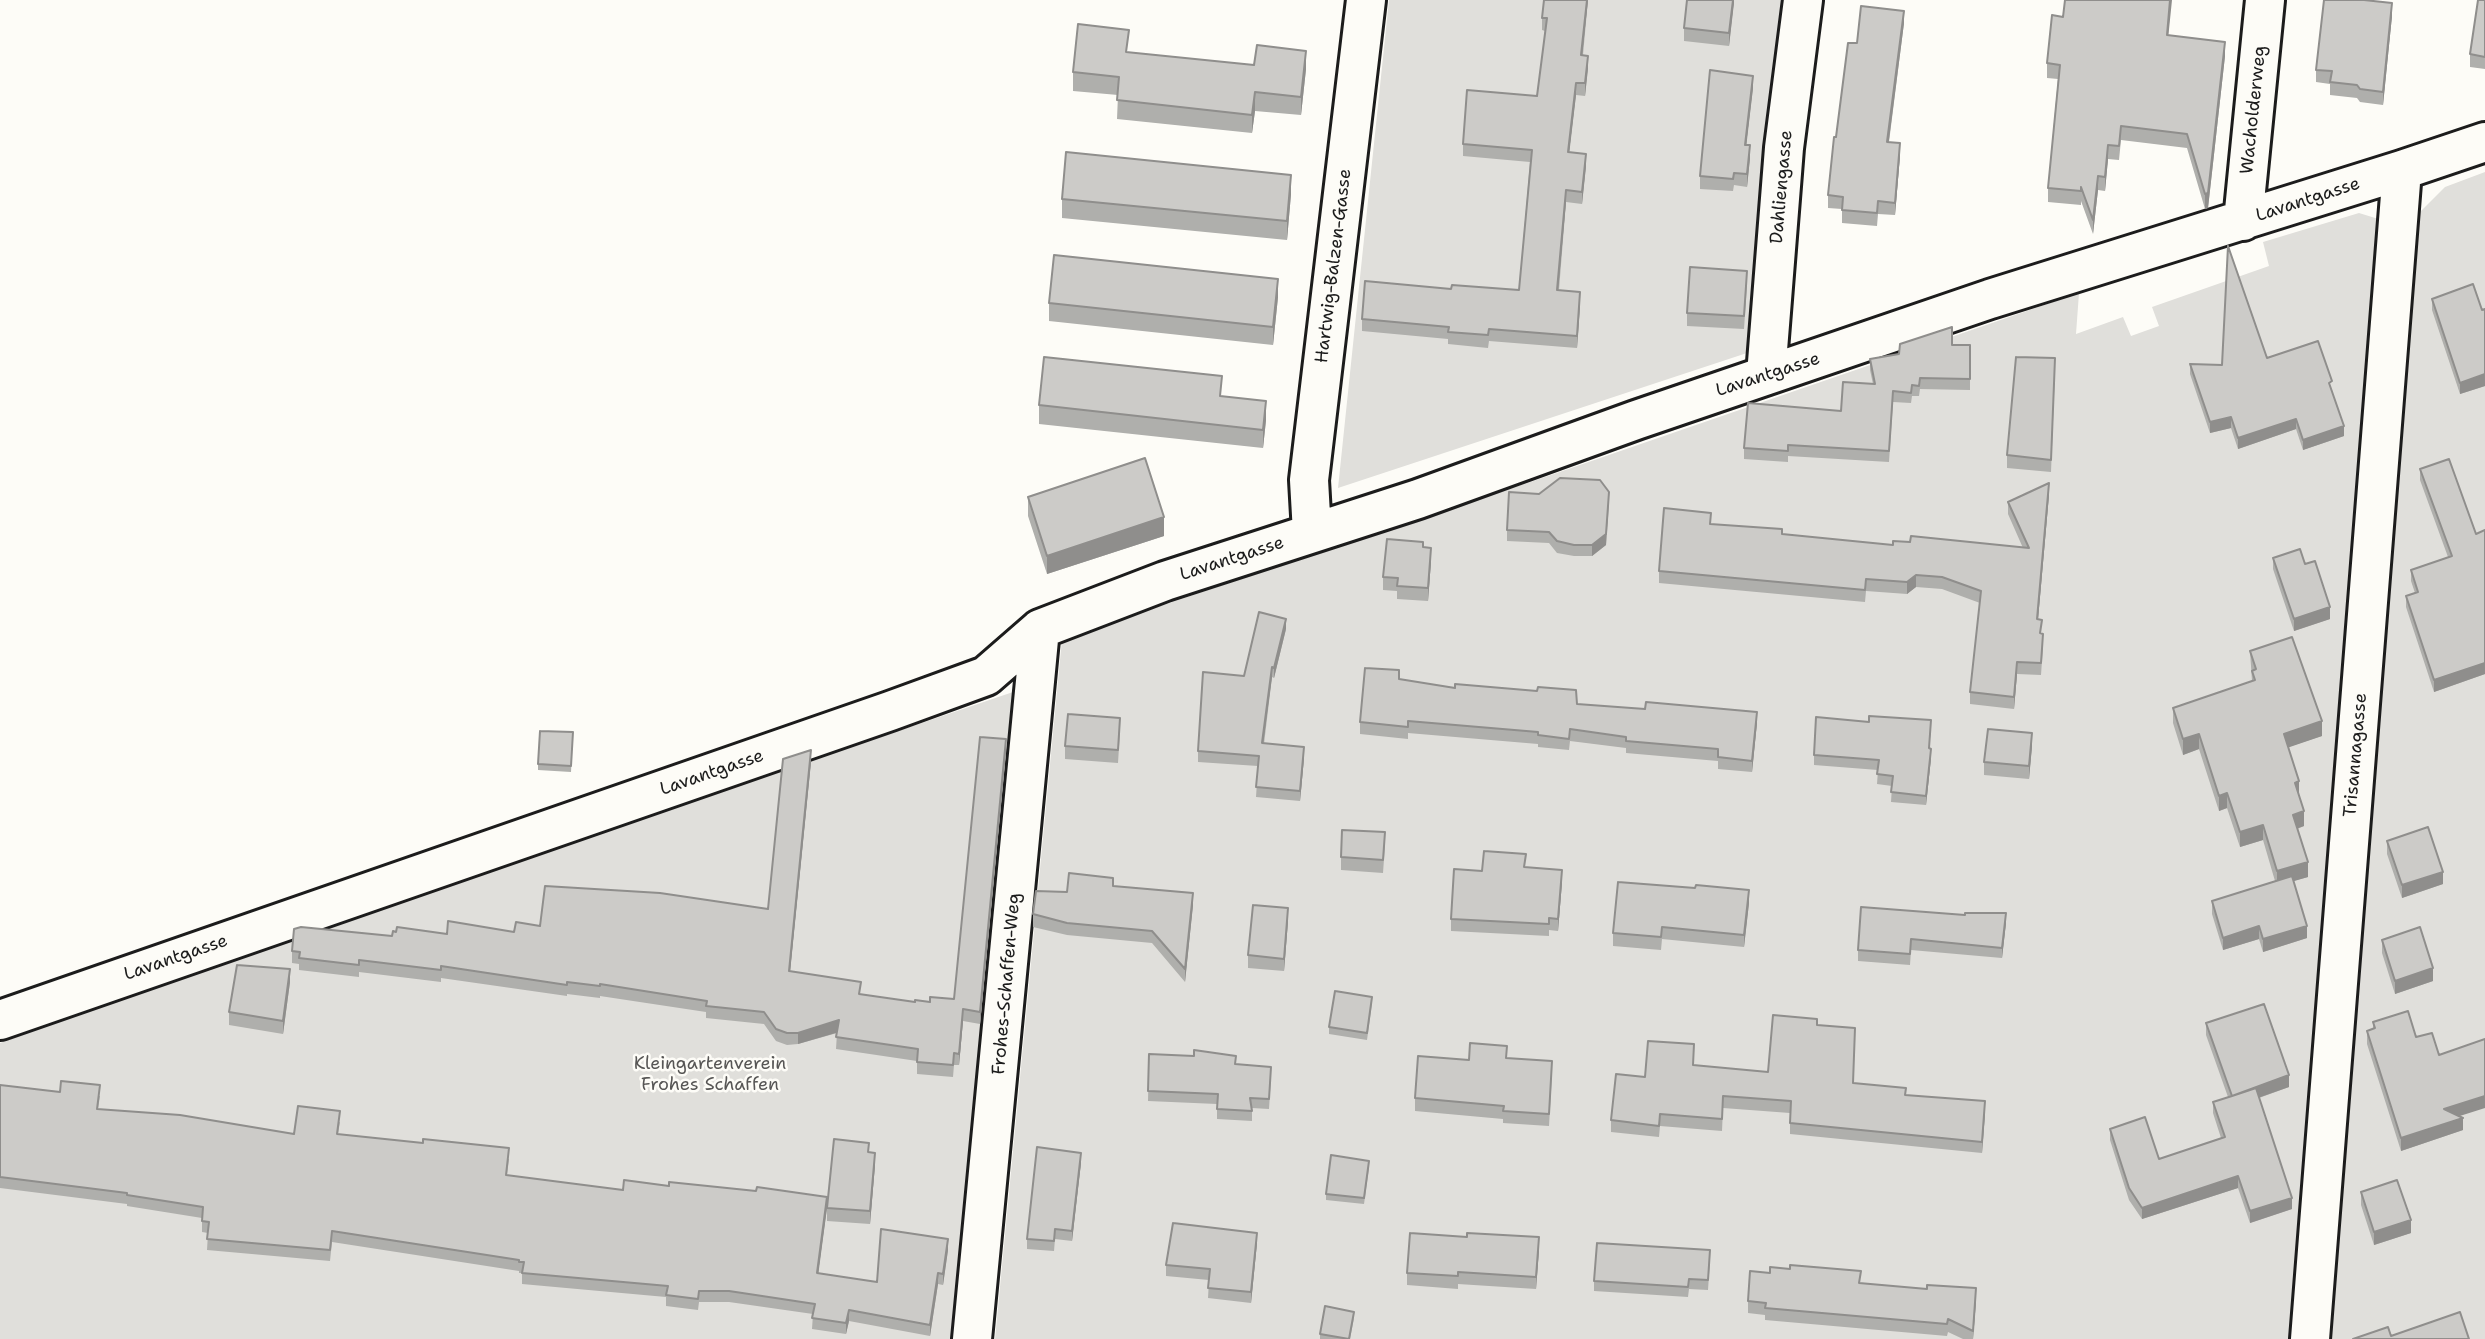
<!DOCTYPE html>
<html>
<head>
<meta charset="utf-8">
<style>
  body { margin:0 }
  canvas { display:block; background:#fdfcf7 }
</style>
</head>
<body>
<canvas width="2485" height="1339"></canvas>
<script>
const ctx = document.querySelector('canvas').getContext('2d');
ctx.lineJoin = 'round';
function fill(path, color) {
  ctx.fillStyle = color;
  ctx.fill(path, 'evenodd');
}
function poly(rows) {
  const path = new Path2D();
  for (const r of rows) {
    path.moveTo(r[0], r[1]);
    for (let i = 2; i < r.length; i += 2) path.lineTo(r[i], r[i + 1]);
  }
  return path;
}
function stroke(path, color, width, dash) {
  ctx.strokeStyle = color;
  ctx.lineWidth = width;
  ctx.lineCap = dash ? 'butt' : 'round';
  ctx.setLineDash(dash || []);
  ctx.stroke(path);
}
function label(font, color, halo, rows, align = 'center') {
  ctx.font = font + ' "Shantell Sans",sans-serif';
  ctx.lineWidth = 5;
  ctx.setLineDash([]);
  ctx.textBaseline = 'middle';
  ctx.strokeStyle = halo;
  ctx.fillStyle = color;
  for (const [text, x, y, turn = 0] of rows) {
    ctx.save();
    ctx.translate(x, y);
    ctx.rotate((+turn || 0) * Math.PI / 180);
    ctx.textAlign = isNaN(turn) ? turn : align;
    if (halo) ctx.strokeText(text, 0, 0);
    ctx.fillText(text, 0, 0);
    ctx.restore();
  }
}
const green = poly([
  [1389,0,1796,0,1750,352,1338,488],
  [2485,172,2485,1339,2325,1339,2417,215,2445,187],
  [2359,213,2385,221,2297,1339,995,1339,1062,639,1545,477,2079,293,2076,334,2123,317,2131,336,2159,326,2152,307,2269,266,2263,242],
  [1016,691,951,1339,0,1339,0,1043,376,908]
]);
const minor = poly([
  [2243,221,2265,0],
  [1766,375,1784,148,1803,0],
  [1312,533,1309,480,1366,0],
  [0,1020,890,711,986,676,1040,629,1165,581,1418,499,1636,420,1990,299,2402,170,2485,142],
  [972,1339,1040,629],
  [2310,1339,2402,170]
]);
const wall = poly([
  [1588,0,1583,55,1588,68,1585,96,1576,95,1569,152,1586,166,1582,204,1566,202,1559,290,1580,305,1577,348,1489,341,1488,348,1448,344,1448,339,1362,331,1362,319,1451,289,1519,290,1530,162,1463,156,1463,144,1537,96,1545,31,1542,30,1542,18],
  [1734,0,1729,46,1684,41,1684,28],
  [2485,0,2485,69,2470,67,2470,54],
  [2392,16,2383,105,2360,102,2357,98,2330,95,2330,84,2316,82,2316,70],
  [1904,23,1889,142,1900,156,1895,215,1878,214,1877,226,1842,223,1842,209,1828,208,1828,195,1836,137,1857,43],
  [2169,35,2225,56,2208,208,2205,209,2187,148,2121,140,2119,160,2108,159,2105,191,2098,190,2093,234,2081,201,2081,205,2048,202,2048,188,2058,79,2047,78,2047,63],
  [1128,52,1254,65,1306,69,1301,115,1255,111,1252,133,1117,119,1118,95,1073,91,1073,72],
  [1753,88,1746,145,1750,158,1747,187,1734,185,1733,191,1700,189,1700,176],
  [1291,194,1287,240,1062,218,1062,199],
  [1747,284,1744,329,1687,326,1687,313],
  [1278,297,1273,345,1049,321,1049,303],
  [2432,299,2482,310,2485,309,2485,386,2460,394,2432,310],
  [1952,345,1970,345,1970,390,1920,389,1919,396,1912,396,1911,403,1893,402,1889,462,1788,456,1788,462,1744,459,1744,448,1841,411,1873,384,1870,370,1870,359],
  [2267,358,2332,390,2344,436,2303,450,2296,429,2238,449,2231,428,2210,433,2190,374,2190,364,2222,365],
  [2055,371,2051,472,2007,468,2007,455],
  [1222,397,1266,420,1263,448,1039,424,1039,405],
  [2420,469,2476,534,2485,530,2485,674,2434,692,2406,607,2406,596,2415,593,2411,581,2411,570,2448,557,2420,480],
  [2049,495,2038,619,2043,646,2041,675,2017,674,2014,709,1970,704,1970,692,1980,603,1942,589,1916,587,1907,594,1866,591,1865,602,1659,583,1659,571,1711,524,1782,534,1893,545,2023,548,2008,514,2008,502],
  [1028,497,1164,536,1047,574,1028,516],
  [1609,504,1606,545,1592,556,1574,556,1557,553,1549,543,1507,541,1507,530],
  [1423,547,1431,561,1428,601,1397,599,1397,591,1383,590,1383,577],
  [2273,558,2305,564,2330,619,2294,631,2273,569],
  [1286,629,1274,678,1272,677,1264,744,1304,758,1300,801,1256,797,1258,766,1198,762,1198,751,1244,676],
  [2250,651,2322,736,2288,747,2299,796,2304,826,2297,829,2308,877,2293,881,2307,938,2263,952,2259,939,2223,950,2212,914,2212,901,2275,881,2263,840,2240,847,2227,808,2219,811,2199,749,2183,755,2173,723,2173,708,2252,681],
  [1399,680,1577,704,1757,723,1752,772,1718,769,1718,761,1626,753,1626,748,1570,741,1569,750,1538,747,1538,744,1408,733,1408,739,1360,734,1360,722],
  [1931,729,1929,748,1931,758,1926,805,1891,802,1892,786,1877,784,1878,770,1814,765,1814,755],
  [1120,731,1118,763,1065,759,1065,746],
  [573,732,571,772,538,770,538,764],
  [2032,746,2029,779,1984,775,1984,762],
  [1006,751,980,1024,963,1021,959,1065,954,1065,953,1077,917,1074,917,1061,836,1049,837,1033,798,1044,787,1045,776,1041,764,1024,706,1018,706,1012,600,996,600,998,567,994,567,996,441,978,441,982,359,972,359,977,299,970,299,964,292,963,292,951,392,936,514,932,540,926,768,909,811,762,790,971,861,994,915,1002,930,1002,954,999],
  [2387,841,2443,884,2402,898,2387,854],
  [1385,845,1383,873,1341,870,1341,857],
  [1526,867,1562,882,1558,931,1549,930,1549,936,1451,931,1451,919,1482,871],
  [1113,886,1193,905,1185,982,1152,943,1067,935,1033,927,1033,914,1067,892],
  [1749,903,1744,947,1662,939,1661,950,1613,946,1613,933],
  [1965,915,2006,923,2002,958,1911,950,1910,965,1858,961,1858,950],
  [1288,921,1284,971,1248,968,1248,955],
  [2382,940,2433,981,2395,994,2382,953],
  [290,982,283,1034,229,1025,229,1012],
  [1372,1003,1367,1040,1329,1034,1329,1027],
  [2373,1022,2416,1037,2463,1130,2401,1151,2367,1044,2367,1031,2373,1029],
  [2206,1023,2289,1087,2259,1098,2292,1209,2250,1223,2238,1188,2142,1219,2129,1200,2110,1140,2110,1129,2159,1159,2221,1138,2213,1113,2213,1102,2228,1097,2206,1035],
  [1817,1025,1854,1083,1985,1113,1982,1153,1790,1134,1790,1113,1723,1108,1722,1131,1660,1126,1659,1137,1611,1132,1611,1120,1645,1077,1693,1065,1768,1072],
  [1149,1054,1236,1064,1271,1077,1269,1109,1252,1108,1252,1121,1217,1119,1217,1104,1148,1101],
  [1507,1059,1552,1074,1549,1126,1503,1123,1503,1119,1415,1111,1415,1098,1469,1060],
  [0,1085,100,1096,98,1109,294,1134,340,1122,338,1134,509,1159,507,1175,623,1190,669,1186,827,1208,818,1273,877,1282,948,1250,943,1285,938,1284,930,1336,849,1321,846,1334,812,1329,813,1314,729,1302,699,1302,698,1310,666,1306,666,1297,522,1284,522,1273,519,1273,519,1271,332,1242,330,1261,207,1250,208,1233,202,1232,202,1218,127,1206,127,1204,0,1188],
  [1081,1163,1072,1241,1055,1239,1054,1251,1027,1249,1027,1239],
  [875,1165,870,1224,827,1221,827,1208],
  [1369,1168,1364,1204,1326,1200,1326,1194],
  [2361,1192,2411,1233,2374,1245,2361,1205],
  [1257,1243,1251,1303,1208,1298,1209,1280,1166,1276,1166,1265],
  [1539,1249,1536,1289,1458,1284,1458,1289,1407,1285,1407,1273],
  [1710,1260,1708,1290,1689,1289,1688,1297,1594,1291,1594,1281],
  [1861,1284,1976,1301,1973,1339,1963,1339,1948,1332,1947,1336,1765,1320,1765,1315,1748,1313,1748,1301],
  [1354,1318,1350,1339,1320,1339,1320,1334]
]);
const shadedWall = poly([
  [1587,0,1588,0,1581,67,1581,55],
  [1733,0,1734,0,1734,3,1729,46,1729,33],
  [2170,0,2172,0,2167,49,2167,35],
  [2392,3,2392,16,2383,105,2383,92],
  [1904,11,1904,23,1887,155,1887,142],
  [2225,42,2225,56,2208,208,2205,209,2205,194],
  [1306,51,1306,69,1301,115,1301,97],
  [1588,56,1588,68,1585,96,1585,83],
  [1753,76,1753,88,1745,157,1745,145],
  [1576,83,1576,95,1568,164,1568,152],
  [1255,92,1255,111,1252,133,1252,115],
  [1900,143,1900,156,1895,215,1895,203],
  [1750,145,1750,158,1747,187,1747,174],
  [2108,145,2108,159,2105,191,2105,177],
  [1586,154,1586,166,1582,204,1582,192],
  [1291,175,1291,194,1287,240,1287,221],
  [2098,176,2098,190,2093,234,2093,220],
  [1566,190,1566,202,1557,303,1557,290],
  [1278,279,1278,297,1273,345,1273,327],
  [1580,292,1580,305,1577,348,1577,336],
  [2485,374,2485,386,2460,394,2460,383],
  [1266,401,1266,420,1263,448,1263,430],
  [2231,417,2231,428,2210,433,2210,422],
  [2296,419,2296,429,2238,449,2238,438],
  [2344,426,2344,436,2303,450,2303,440],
  [2049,483,2049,495,2037,631,2037,619],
  [1609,492,1606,545,1592,556,1592,545],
  [1164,517,1164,536,1047,574,1047,556],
  [1431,548,1431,561,1428,601,1428,588],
  [1916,575,1916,587,1907,594,1907,582],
  [2330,607,2330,619,2294,631,2294,619],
  [1286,619,1286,629,1274,678,1274,668],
  [2017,662,2017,674,2014,709,2014,697],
  [2485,663,2485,674,2434,692,2434,680],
  [1272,667,1272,677,1262,753,1262,743],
  [1757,712,1757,723,1752,772,1752,761],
  [2322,721,2322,736,2284,749,2284,734],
  [2032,733,2032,746,2029,779,2029,766],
  [2199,734,2199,749,2183,755,2183,739],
  [1006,739,1006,751,980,1024,980,1012],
  [1304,747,1304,758,1300,801,1300,791],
  [1931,749,1931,758,1926,805,1926,796],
  [811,750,811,762,789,983,789,971],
  [2299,781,2299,796,2295,783],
  [2227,793,2227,808,2219,811,2219,796],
  [2304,811,2304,826,2293,830,2293,815],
  [2263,825,2263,840,2240,847,2240,832],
  [2308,862,2308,877,2277,886,2277,871],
  [1562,870,1562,882,1558,931,1558,919],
  [2443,872,2443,884,2402,898,2402,885],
  [1749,890,1749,903,1744,947,1744,935],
  [1193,893,1193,905,1185,982,1185,969],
  [1288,908,1288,921,1284,971,1284,959],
  [2006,913,2006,923,2002,958,2002,948],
  [2259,926,2259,939,2223,950,2223,938],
  [2307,926,2307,938,2263,952,2263,939],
  [2433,968,2433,981,2395,994,2395,981],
  [290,969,290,982,283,1034,283,1021],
  [963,1009,963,1021,959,1065,959,1054],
  [839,1020,839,1032,798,1044,798,1033],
  [2289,1075,2289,1087,2232,1107,2232,1096],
  [2485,1096,2485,1108,2444,1121,2444,1109],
  [1985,1101,1985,1113,1982,1153,1982,1142],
  [2463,1118,2463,1130,2401,1151,2401,1138],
  [875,1153,875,1165,870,1224,870,1211],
  [1081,1153,1081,1163,1072,1241,1072,1231],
  [2238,1176,2238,1188,2142,1219,2142,1208],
  [827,1197,827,1208,817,1284,817,1273],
  [2292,1198,2292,1209,2250,1223,2250,1211],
  [2411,1220,2411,1233,2374,1245,2374,1232],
  [1257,1233,1257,1243,1251,1303,1251,1292],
  [1539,1237,1539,1249,1536,1289,1536,1277],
  [948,1239,948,1250,943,1285,943,1274],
  [938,1273,938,1284,930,1336,930,1325],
  [1976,1288,1976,1301,1973,1339,1973,1331],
  [849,1310,849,1321,846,1334,846,1323]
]);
const building = poly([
  [1544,0,1587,0,1581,55,1588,56,1585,83,1576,83,1568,152,1586,154,1582,192,1566,190,1557,290,1580,292,1577,336,1489,329,1488,335,1448,332,1449,327,1362,319,1365,281,1451,289,1452,285,1519,290,1532,150,1463,144,1467,90,1537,96,1547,18,1542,18,1544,0],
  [1687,0,1733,0,1729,33,1684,28,1687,0],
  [2065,0,2170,0,2167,35,2225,42,2208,193,2205,194,2187,134,2121,126,2119,146,2108,145,2105,177,2098,176,2093,220,2081,187,2081,191,2048,188,2060,65,2047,63,2052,15,2063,17,2065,0],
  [2324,0,2364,0,2392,3,2383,92,2360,89,2357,85,2330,82,2332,71,2316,70,2324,0],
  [2478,0,2485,0,2485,57,2470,54,2478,0],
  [1861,6,1904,11,1887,142,1900,143,1895,203,1878,201,1877,213,1842,210,1843,197,1828,195,1834,137,1836,137,1848,43,1857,43,1861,6],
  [1078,24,1129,30,1126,52,1254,65,1257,45,1306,51,1301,97,1255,92,1252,115,1117,100,1119,77,1073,72,1078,24],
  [1710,70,1753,76,1745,145,1750,145,1747,174,1734,173,1733,179,1700,176,1710,70],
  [1066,152,1291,175,1287,221,1062,199,1066,152],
  [2228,246,2267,358,2318,341,2332,381,2329,383,2344,426,2303,440,2296,419,2238,438,2231,417,2210,422,2190,364,2222,365,2228,246],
  [1054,255,1278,279,1273,327,1049,303,1054,255],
  [1690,267,1747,271,1744,316,1687,313,1690,267],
  [2473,284,2482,310,2485,309,2485,374,2460,383,2432,299,2473,284],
  [1952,327,1952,345,1970,345,1970,379,1920,378,1919,386,1912,385,1911,393,1893,391,1889,451,1788,445,1788,451,1744,448,1748,403,1841,411,1843,382,1875,384,1870,359,1899,354,1900,344,1952,327],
  [1044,357,1222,376,1220,396,1266,401,1263,430,1039,405,1044,357],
  [2016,357,2055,358,2051,460,2007,455,2016,357],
  [1145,458,1164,517,1047,556,1028,497,1145,458],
  [2449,459,2476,534,2485,530,2485,663,2434,680,2406,596,2418,592,2411,570,2452,556,2420,469,2449,459],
  [1560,478,1600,480,1609,492,1606,534,1592,545,1574,545,1557,541,1549,532,1507,530,1509,492,1539,494,1560,478],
  [2049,483,2037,619,2042,620,2040,633,2043,634,2041,663,2017,662,2014,697,1970,692,1981,591,1942,577,1916,575,1907,582,1866,579,1865,590,1659,571,1664,508,1711,513,1710,524,1782,529,1782,534,1893,545,1893,541,1910,542,1911,536,2029,548,2008,502,2049,483],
  [1387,539,1423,542,1423,547,1431,548,1428,588,1397,586,1398,578,1383,577,1387,539],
  [2300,549,2305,564,2315,561,2330,607,2294,619,2273,558,2300,549],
  [1259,612,1286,619,1274,668,1272,667,1262,743,1304,747,1300,791,1256,787,1259,756,1198,751,1203,672,1244,676,1259,612],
  [2292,637,2322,721,2284,734,2299,781,2295,783,2304,811,2293,815,2308,862,2277,871,2263,825,2240,832,2227,793,2219,796,2199,734,2183,739,2173,708,2255,680,2252,671,2256,669,2250,651,2292,637],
  [1365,668,1399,670,1399,679,1455,688,1455,684,1537,691,1538,687,1576,690,1577,704,1645,709,1646,702,1757,712,1752,761,1718,757,1718,749,1626,741,1626,737,1570,729,1569,739,1538,735,1538,732,1408,721,1408,727,1360,722,1365,668],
  [1068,714,1120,718,1118,750,1065,746,1068,714],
  [1869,716,1931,720,1929,748,1931,749,1926,796,1891,792,1893,776,1877,774,1879,760,1814,755,1816,717,1869,722,1869,716],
  [1988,729,2032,733,2029,766,1984,762,1988,729],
  [540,731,573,732,571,766,538,764,540,731],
  [980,737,1006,739,980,1012,963,1009,959,1054,954,1053,953,1065,917,1062,918,1049,836,1037,839,1020,798,1033,787,1033,776,1029,764,1012,706,1006,707,1001,600,984,600,986,567,982,567,985,441,966,441,970,359,960,359,965,299,958,300,952,292,951,294,929,301,927,392,936,393,931,396,932,397,927,447,934,448,921,514,932,516,922,540,926,545,886,660,893,768,909,783,759,811,750,789,971,861,982,859,994,915,1002,915,1000,930,1002,930,997,954,999,980,737],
  [2428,827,2443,872,2402,885,2387,841,2428,827],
  [1342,830,1385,832,1383,860,1341,857,1342,830],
  [1484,851,1526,854,1524,867,1562,870,1558,919,1549,918,1549,924,1451,919,1454,869,1482,871,1484,851],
  [1069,873,1113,878,1113,886,1193,893,1185,969,1152,931,1067,923,1033,914,1036,891,1067,892,1069,873],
  [2292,876,2307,926,2263,939,2259,926,2223,938,2212,901,2292,876],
  [1618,882,1695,888,1696,885,1749,890,1744,935,1662,927,1661,937,1613,933,1618,882],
  [1253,905,1288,908,1284,959,1248,955,1253,905],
  [1861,907,1965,915,1965,913,2006,913,2002,948,1911,939,1910,954,1858,950,1861,907],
  [2420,927,2433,968,2395,981,2382,940,2420,927],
  [237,965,290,969,283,1021,229,1012,237,965],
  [1335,991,1372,997,1367,1033,1329,1027,1335,991],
  [2264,1004,2289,1075,2232,1096,2256,1088,2292,1198,2250,1211,2238,1176,2142,1208,2129,1188,2110,1129,2145,1117,2159,1159,2225,1137,2213,1102,2232,1096,2206,1023,2264,1004],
  [2408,1011,2416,1037,2432,1033,2439,1055,2485,1039,2485,1096,2444,1109,2463,1118,2401,1138,2367,1031,2375,1028,2373,1022,2408,1011],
  [1773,1015,1817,1019,1817,1025,1855,1028,1853,1083,1906,1088,1905,1095,1985,1101,1982,1142,1790,1123,1791,1101,1723,1096,1722,1119,1660,1114,1659,1126,1611,1120,1616,1074,1645,1077,1648,1041,1694,1044,1693,1065,1768,1072,1773,1015],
  [1470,1043,1507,1046,1506,1058,1552,1061,1549,1114,1503,1111,1504,1106,1415,1098,1418,1056,1469,1060,1470,1043],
  [1194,1050,1236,1056,1235,1064,1271,1067,1269,1099,1250,1098,1252,1111,1217,1109,1218,1094,1148,1091,1149,1054,1194,1056,1194,1050],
  [61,1081,100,1085,97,1109,180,1115,294,1134,298,1106,340,1111,337,1134,423,1143,423,1139,509,1148,506,1175,623,1190,624,1180,669,1186,669,1182,756,1191,757,1187,827,1197,817,1273,877,1282,881,1229,948,1239,943,1274,938,1273,930,1325,849,1310,846,1323,812,1318,815,1304,729,1291,699,1291,698,1299,666,1295,668,1286,522,1273,524,1262,519,1262,519,1260,332,1231,330,1250,207,1239,209,1222,202,1221,203,1207,127,1195,127,1193,0,1177,0,1085,60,1092,61,1081],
  [834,1139,869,1143,868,1152,875,1153,870,1211,827,1208,834,1139],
  [1037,1147,1081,1153,1072,1231,1055,1229,1054,1241,1027,1239,1037,1147],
  [1331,1155,1369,1161,1364,1198,1326,1194,1331,1155],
  [2397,1180,2411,1220,2374,1232,2361,1192,2397,1180],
  [1173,1223,1257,1233,1251,1292,1208,1288,1210,1269,1166,1265,1173,1223],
  [1410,1233,1467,1237,1467,1233,1539,1237,1536,1277,1458,1272,1458,1276,1407,1273,1410,1233],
  [1597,1243,1710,1250,1708,1280,1689,1279,1688,1287,1594,1281,1597,1243],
  [1790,1265,1861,1271,1859,1283,1927,1289,1927,1285,1976,1288,1973,1331,1948,1319,1947,1324,1765,1308,1766,1303,1748,1301,1750,1271,1770,1273,1770,1267,1790,1269,1790,1265],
  [1325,1306,1354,1312,1349,1339,1320,1334,1325,1306],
  [2460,1312,2469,1339,2353,1339,2388,1327,2391,1336,2460,1312]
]);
const streetNames = [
  ["Wacholderweg",2254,110,-84],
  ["Dahliengasse",1782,187,-85],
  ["Lavantgasse",2308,200,-18],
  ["Hartwig-Balzen-Gasse",1334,266,-83],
  ["Lavantgasse",1768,375,-18],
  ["Lavantgasse",1232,559,-18],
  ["Trisannagasse",2356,755,-85],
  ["Lavantgasse",712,773,-19],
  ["Lavantgasse",176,958,-19],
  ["Frohes-Schaffen-Weg",1007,984,-85]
];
const parkNames = [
  ["Kleingartenverein",710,1064],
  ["Frohes Schaffen",710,1085]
];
fill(green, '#e0dfdb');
stroke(minor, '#1c1c1c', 44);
stroke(minor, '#fdfcf7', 38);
fill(wall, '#afafac');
fill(shadedWall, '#8f8e8c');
fill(building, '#cccbc8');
stroke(building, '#8f8e8c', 2);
label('18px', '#1c1c1c', '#fdfcf7', streetNames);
label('18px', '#575655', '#fdfcf7', parkNames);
</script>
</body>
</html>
